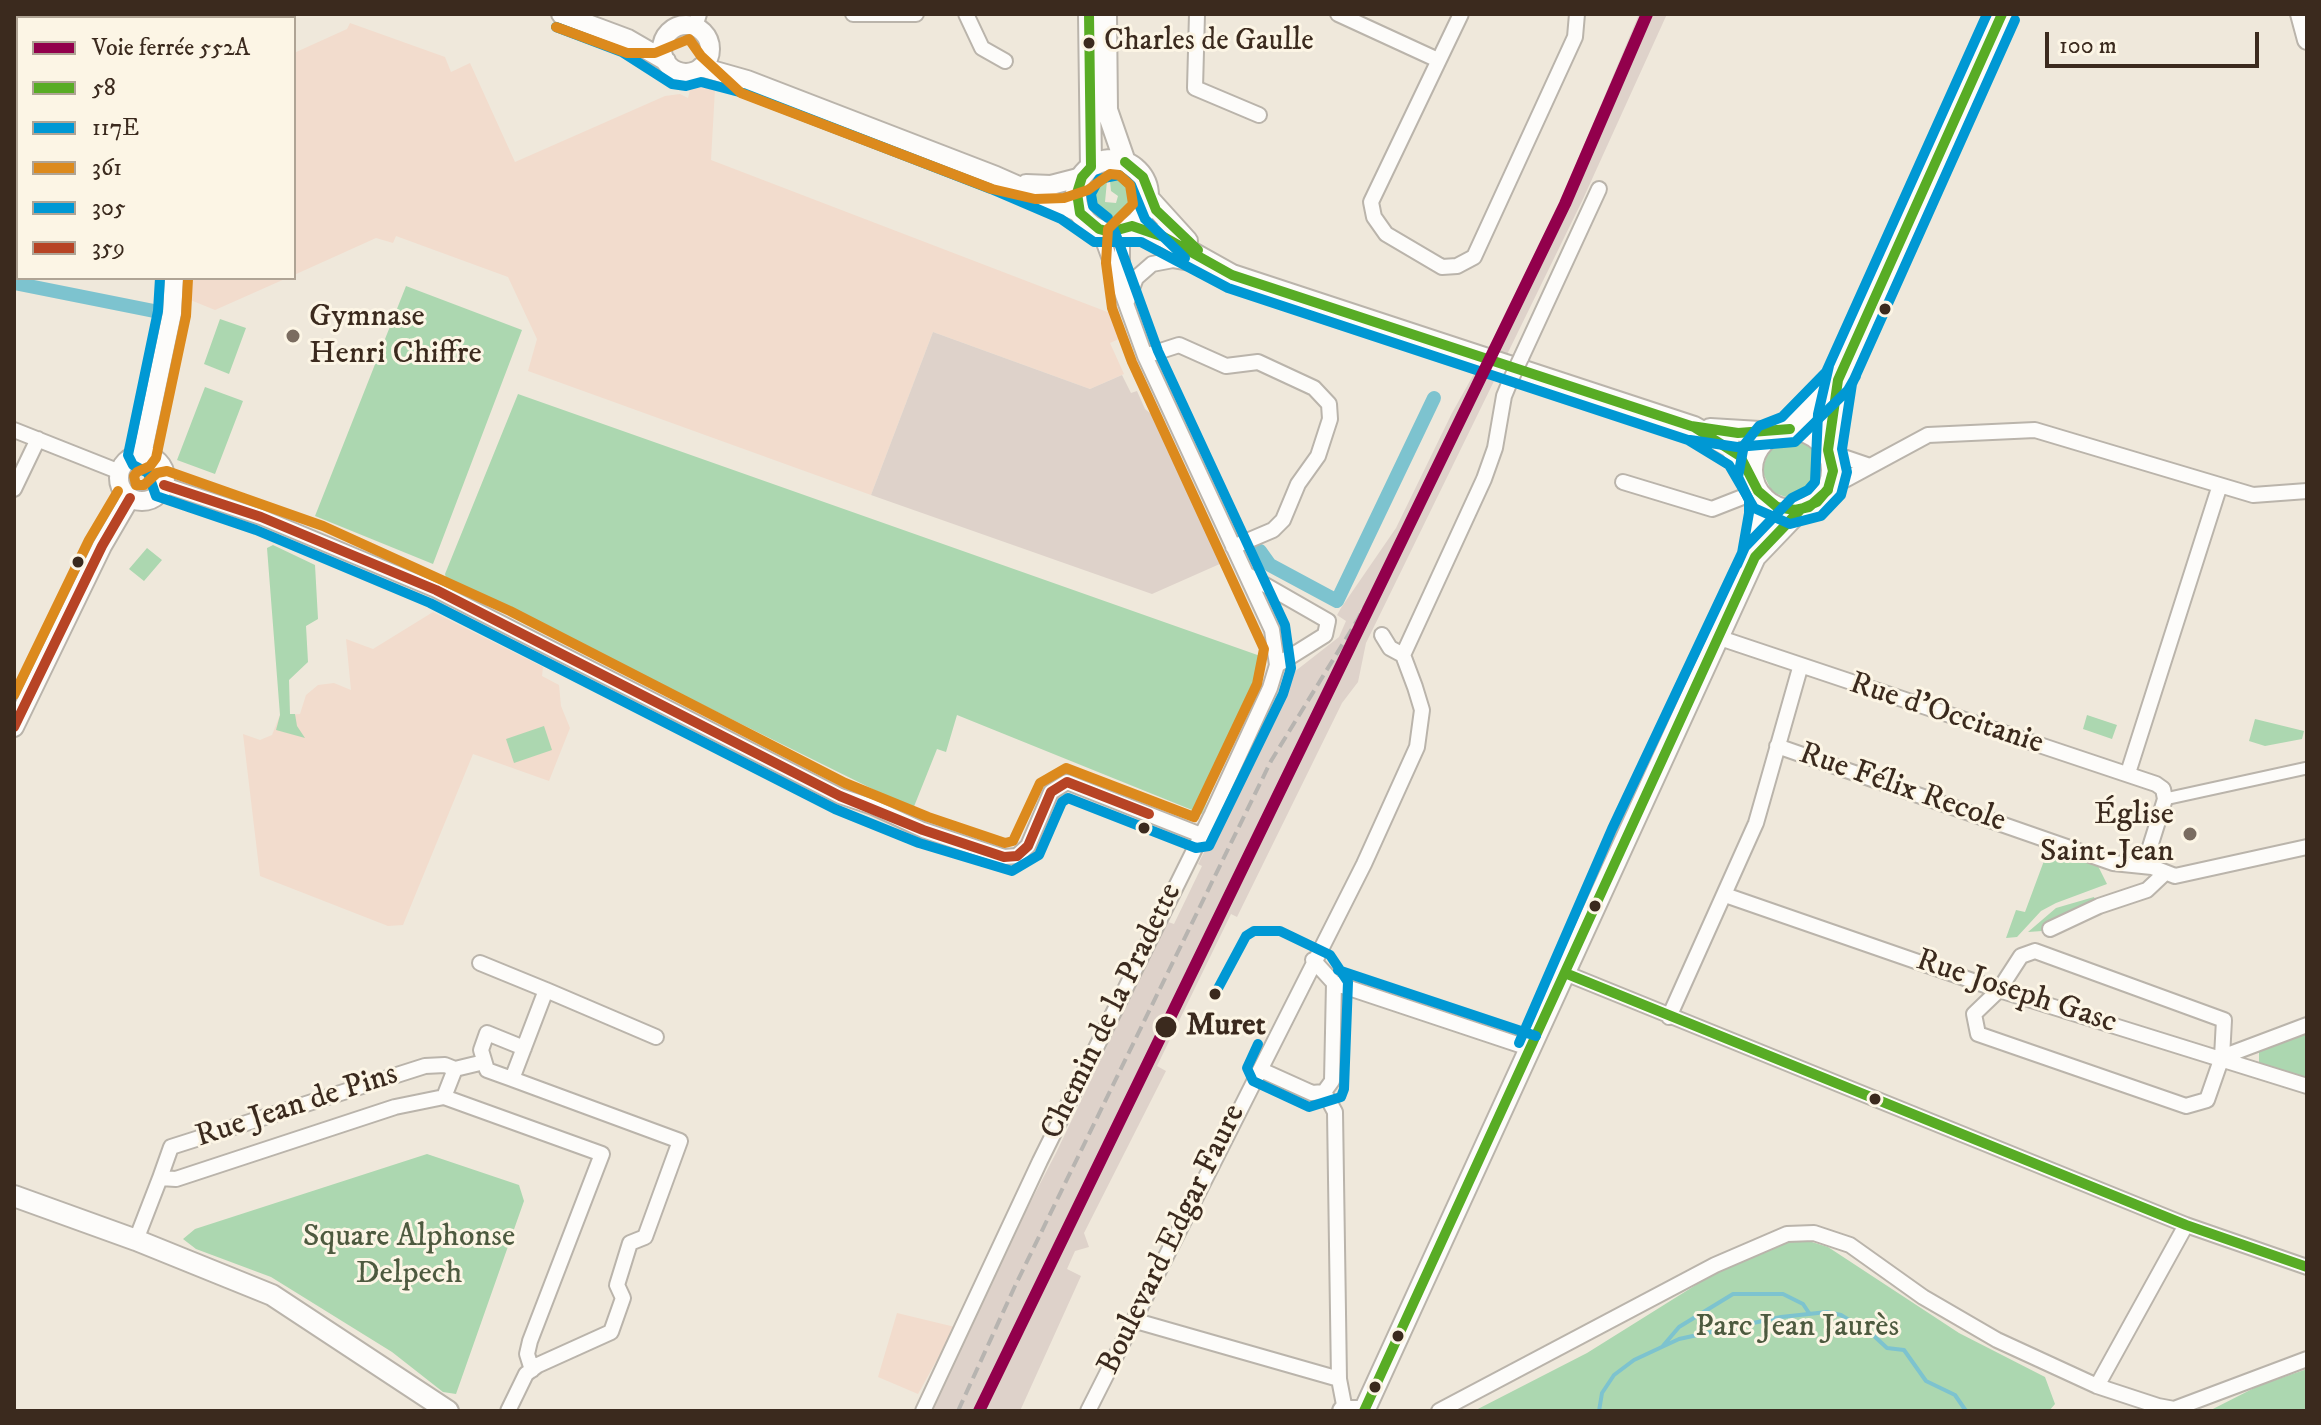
<!DOCTYPE html>
<html>
<head>
<meta charset="utf-8">
<style>
  body { margin:0 }
  #map { position:relative; width:2321px; height:1425px; overflow:hidden; background:#efe8db; font-family:"IM FELL DW Pica",serif }
  canvas { display:block }
  .frame { position:absolute; inset:0; border:16px solid #3b2a1e; pointer-events:none }
  .legend { position:absolute; left:16px; top:16px; width:280px; height:264px; box-sizing:border-box; background:#fcf5e5; border:2px solid #afa495; margin:0; padding:10px 14px; list-style:none; font-size:24px; color:#3b2a1e }
  .legend li { display:flex; align-items:center; gap:16px; height:40px }
  .legend b { width:40px; border:2px solid #afa495 }
  .scale { position:absolute; left:2045px; top:32px; width:214px; height:36px; box-sizing:border-box; border:4px solid #3b2a1e; border-top:0; padding-left:10px; font-size:24px; line-height:28px; white-space:nowrap; color:#3b2a1e; -webkit-text-stroke:6px #fcf5e5; paint-order:stroke }
</style>
</head>
<body>
<div id="map">
<canvas width="2321" height="1425"></canvas>
<div class="frame"></div>
<ul class="legend">
<li><b style="height:10px;background:#92004c"></b>Voie ferrée 552A</li>
<li><b style="height:10px;background:#58ac25"></b>58</li>
<li><b style="height:10px;background:#0098d4"></b>117E</li>
<li><b style="height:10px;background:#dc8a1d"></b>361</li>
<li><b style="height:10px;background:#0098d4"></b>305</li>
<li><b style="height:10px;background:#b74425"></b>359</li>
</ul>
<div class="scale">100 m</div>
</div>
<script>
const ctx = document.querySelector('canvas').getContext('2d');
ctx.lineJoin = 'round';
function fill(path, color) {
  ctx.fillStyle = color;
  ctx.fill(path, 'evenodd');
}
function poly(rows) {
  const path = new Path2D();
  for (const r of rows) {
    if (r.length === 3) {
      path.moveTo(r[0] + r[2], r[1]);
      path.arc(r[0], r[1], r[2], 0, 2 * Math.PI);
      continue;
    }
    path.moveTo(r[0], r[1]);
    for (let i = 2; i < r.length; i += 2) path.lineTo(r[i], r[i + 1]);
  }
  return path;
}
function stroke(path, color, width, dash) {
  ctx.strokeStyle = color;
  ctx.lineWidth = width;
  ctx.lineCap = dash ? 'butt' : 'round';
  ctx.setLineDash(dash || []);
  ctx.stroke(path);
}
function label(font, color, halo, rows, align = 'center') {
  ctx.font = font + ' "IM FELL DW Pica",serif';
  ctx.lineWidth = 6;
  ctx.setLineDash([]);
  ctx.textBaseline = 'middle';
  ctx.strokeStyle = halo;
  ctx.fillStyle = color;
  for (const [text, x, y, turn = 0] of rows) {
    ctx.save();
    ctx.translate(x, y);
    ctx.rotate((+turn || 0) * Math.PI / 180);
    ctx.textAlign = isNaN(turn) ? turn : align;
    if (halo) ctx.strokeText(text, 0, 0);
    ctx.fillText(text, 0, 0);
    ctx.restore();
  }
}
const built = poly([
  [350,23,445,57,451,72,470,63,515,162,665,96,680,94,688,98,690,90,696,87,715,89,711,160,1110,313,1121,338,1110,343,1124,374,1090,389,933,332,871,495,528,371,537,339,508,277,396,236,393,243,376,238,294,275,294,53,347,29],
  [189,278,287,278,215,310,188,299],
  [433,612,543,667,542,676,559,685,561,706,570,728,549,781,473,754,403,925,388,926,260,876,243,734,260,740,272,735,280,715,300,714,306,695,318,685,334,683,351,690,346,639,373,649],
  [897,1313,955,1327,918,1394,878,1377]
]);
const industrial = poly([
  [1639,14,1667,14,1583,199,1366,643,1358,682,1342,703,1237,917,1231,914,1157,1066,1166,1071,1084,1233,1089,1247,1075,1251,1067,1269,1081,1276,1020,1411,930,1411,978,1303,1056,1153,1158,940,1168,922,1174,924,1202,866,1198,864,1216,829,1213,826,1289,676,1339,637,1346,621,1337,615,1341,608,1396,528,1452,413,1503,322,1545,238],
  [933,332,1090,389,1122,375,1131,393,1137,391,1145,409,1157,419,1222,563,1152,594,871,495]
]);
const green = poly([
  [1119,172,1132,183,1135,204,1121,220,1099,219,1086,203,1086,189,1096,175,1107,181,1105,202,1116,203,1118,196,1111,191,1110,181],
  [406,286,522,330,433,564,315,516],
  [220,319,246,328,229,374,204,364],
  [205,387,243,401,215,474,177,460],
  [518,394,1266,658,1202,814,957,715,946,752,937,749,913,809,446,578,445,574],
  [1790,439,1813,447,1822,462,1817,465,1815,490,1794,500,1772,492,1762,471,1769,449],
  [273,545,315,565,318,619,306,626,308,662,289,680,290,714,295,714,297,726,305,738,276,730,280,715,267,548],
  [147,548,162,560,144,581,129,569],
  [2087,715,2117,725,2112,739,2083,729],
  [2255,719,2304,731,2302,739,2265,746,2249,741],
  [544,726,552,750,514,763,506,739],
  [2048,850,2098,866,2107,884,2056,903,2041,911,2017,937,2006,938,2016,910,2025,912],
  [2094,897,2097,904,2042,931,2028,932,2056,908],
  [2307,1032,2307,1082,2259,1065,2259,1051],
  [427,1154,519,1185,524,1201,456,1394,443,1392,392,1352,271,1277,196,1249,183,1239,195,1229],
  [1799,1238,1828,1247,1959,1333,2045,1377,2055,1404,2049,1411,1474,1411,1587,1353,1715,1273],
  [2307,1369,2307,1411,2209,1411,2258,1386]
]);
const stream = poly([
  [1662,1347,1679,1327,1733,1294,1783,1294,1803,1304,1809,1313],
  [1599,1411,1602,1393,1614,1375,1634,1360,1679,1339,1781,1317,1827,1312,1841,1315,1873,1335,1887,1348,1904,1350,1926,1381,1955,1395,1966,1411]
]);
const canal = poly([
  [14,283,154,311],
  [1260,551,1270,565,1337,601,1434,398]
]);
const pedestrian = poly([
  [2165,799,2307,768]
]);
const minor = poly([
  [853,14,916,14],
  [966,14,982,48,1005,61],
  [1197,14,1195,88,1259,115],
  [1338,14,1438,60],
  [1461,14,1371,202,1374,217,1386,234,1442,267,1457,266,1474,257,1575,37,1577,14],
  [695,27,699,14],
  [14,179,18,180],
  [1122,231,1122,280],
  [1126,304,1136,278,1152,264,1173,260,1204,265],
  [1145,356,1179,345,1226,366,1258,362,1314,388,1329,404,1330,419,1318,456,1298,484,1283,520,1273,530,1233,547],
  [1521,358,1599,189],
  [14,430,120,472],
  [1829,452,1870,466],
  [1623,482,1712,509,1758,491],
  [164,485,261,517,436,590,840,796,873,807,923,830,1004,857,1017,856,1028,846,1051,792,1067,782,1201,835],
  [14,489,38,439],
  [1828,489,1928,435,2035,430,2253,495,2307,491],
  [1246,574,1328,621,1325,635,1277,665],
  [1720,638,2156,784,2163,789,2165,799,2149,850,2152,867],
  [1403,655,1484,479,1495,448,1504,396,1511,379],
  [1777,746,2113,863,2152,867,2175,876,2307,847],
  [2128,773,2219,488],
  [1725,895,1999,990,2307,1086],
  [2050,929,2099,906,2147,890,2165,873],
  [2035,951,2224,1020,2222,1057,2207,1100,2186,1106,1978,1034,1974,1014,1999,990,2021,956,2035,951],
  [1313,960,1334,983,1332,1081,1324,1092],
  [480,963,546,990],
  [1565,973,2186,1225,2307,1267],
  [1334,983,1532,1049],
  [1669,1017,1756,823,1800,668],
  [2222,1057,2307,1025],
  [455,1069,484,1062],
  [1261,1070,1312,1093,1324,1092],
  [512,1079,487,1070,481,1050,487,1033,524,1048],
  [1324,1092,1335,1112,1339,1379,1345,1410],
  [160,1178,171,1147,425,1066,445,1065,455,1069,444,1097],
  [136,1240,160,1178,176,1179,395,1107,444,1097,602,1154,530,1341,527,1354,532,1370],
  [1136,1321,1339,1379],
  [2097,1386,2186,1225],
  [508,1411,526,1374,538,1365,611,1332,623,1298,617,1285,630,1243,645,1237,680,1141,512,1079,546,990,656,1037],
  [923,1411,1040,1161,1212,814,1270,688,1277,665,1272,630,1145,356,1099,229],
  [1088,1411,1364,864,1417,747,1422,710,1415,687,1403,655,1390,648,1382,635],
  [1439,1411,1715,1265,1787,1234,1814,1233,1850,1245,1923,1297,1997,1340,2097,1386,2158,1406,2174,1409,2307,1359]
]);
const tertiary = poly([
  [154,14,155,18],
  [561,14,628,39,666,61],
  [2300,14,2307,40],
  [686,49,24],
  [701,67,747,80,996,176,1080,213],
  [1026,184,1051,185,1082,177],
  [142,455,172,313,174,278],
  [142,478,23],
  [14,727,102,546,130,498]
]);
const secondary = poly([
  [1089,14,1091,167],
  [1106,14,1107,110,1125,162],
  [1112,196,36],
  [1148,198,1187,241],
  [1132,226,1164,237,1232,275,1694,427,1730,447,1752,476],
  [1710,429,1776,433],
  [1790,429,1838,380],
  [1792,470,40],
  [1828,450,1838,380,2002,14],
  [1755,557,1801,509],
  [14,1196,136,1240,272,1295,448,1411],
  [1343,1411,1360,1411],
  [1364,1411,1755,557,1763,497]
]);
const rail = poly([
  [958,1411,1015,1286,1271,761,1358,619,1399,545]
]);
const minorBridge = poly([
  [1511,379,1521,358]
]);
const bus1 = poly([
  [1089,14,1091,167],
  [1125,162,1143,177,1156,210,1198,250],
  [1091,167,1082,177,1077,193,1080,213,1099,229,1110,232,1132,226],
  [1132,226,1164,237,1232,275,1694,427,1740,456,1758,491,1777,507,1795,510,1809,507,1828,490],
  [1691,426,1738,433,1790,429],
  [1828,450,1838,380,2002,14],
  [1565,973,2186,1225,2307,1267],
  [1364,1411,1755,557,1801,509,1817,502,1828,489,1833,471,1828,450]
]);
const bus2 = poly([
  [556,27,622,52,672,84,686,86,701,82,743,93,991,189,1061,219,1094,242,1141,242,1228,288,1688,440,1729,465,1754,508,1790,524,1821,516,1841,495,1847,472,1842,449,1852,384,2015,20],
  [1108,218,1093,206,1091,194,1099,179,1119,175,1131,185,1145,219,1185,258],
  [160,278,158,311,128,455,133,465,148,473,156,496,256,530,430,603,835,809,919,843,1012,871,1039,855,1062,802,1068,798,1196,848,1209,846,1283,694,1291,668,1285,625,1158,351,1112,224],
  [1690,440,1737,447,1795,442,1848,390,1856,376]
]);
const bus3 = poly([
  [188,279,186,316,156,458,150,466,137,472,134,476,136,485,144,485,157,473,167,471,323,526,510,611,845,783,928,817,1005,843,1013,841,1040,783,1066,768,1194,817,1257,684,1264,649,1132,362,1112,308,1106,263,1108,229,1133,204,1130,185,1119,175,1110,174,1088,190,1064,198,1035,199,992,189,741,93,701,56,689,39,655,53,627,53,556,27],
  [14,695,89,540,118,491]
]);
const bus4 = poly([
  [1737,565,1745,547,1792,498,1808,490,1815,482,1818,414,1829,366],
  [1338,970,1536,1036],
  [1215,994,1246,936,1254,931,1280,931,1330,955,1348,982,1344,1089,1341,1097,1309,1107,1253,1081,1247,1068,1258,1044],
  [1519,1043,1612,829,1742,553,1749,513,1749,500,1738,477,1744,445,1759,426,1782,417,1826,372,1987,14]
]);
const bus5 = poly([
  [164,485,261,517,436,590,840,796,923,830,1004,857,1017,856,1028,846,1051,792,1067,782,1149,814],
  [14,727,102,546,130,498]
]);
const rail1 = poly([
  [979,1411,1565,204,1647,14]
]);
const markers = [
  [1089,43,7,"#3b2a1e"],
  [1885,309,7,"#3b2a1e"],
  [293,336,8,"#7a6c60"],
  [78,562,7,"#3b2a1e"],
  [1144,828,7,"#3b2a1e"],
  [2190,834,8,"#7a6c60"],
  [1595,906,7,"#3b2a1e"],
  [1215,994,7,"#3b2a1e"],
  [1166,1027,12,"#3b2a1e"],
  [1875,1099,7,"#3b2a1e"],
  [1398,1336,7,"#3b2a1e"],
  [1375,1387,7,"#3b2a1e"]
];
const busNames = [
  ["Charles de Gaulle",1104,43]
];
const poiNames = [
  ["Gymnase",309,318],
  ["Henri Chiffre",309,355],
  ["Église",2174,816,"right"],
  ["Saint-Jean",2174,853,"right"]
];
const streetNames = [
  ["Rue d'Occitanie",1946,715,18],
  ["Rue Félix Recole",1902,789,19],
  ["Rue Joseph Gasc",2016,993,18],
  ["Chemin de la Pradette",1113,1012,-64],
  ["Rue Jean de Pins",297,1107,-18],
  ["Boulevard Edgar Faure",1173,1240,-64]
];
const stopNames = [
  ["Muret",1186,1027]
];
const parkNames = [
  ["Square Alphonse",409,1238],
  ["Delpech",409,1275],
  ["Parc Jean Jaurès",1797,1328]
];
fill(built, '#f2dccd');
fill(industrial, '#ded2ca');
fill(green, '#acd7b0');
stroke(stream, '#7dc3cf', 4);
stroke(canal, '#7dc3cf', 14);
stroke(pedestrian, '#bab4ab', 15);
stroke(minor, '#bab4ab', 18);
stroke(tertiary, '#bab4ab', 22);
stroke(secondary, '#bab4ab', 24);
stroke(pedestrian, '#fdfcfa', 11);
stroke(minor, '#fdfcfa', 14);
stroke(tertiary, '#fdfcfa', 18);
stroke(secondary, '#fdfcfa', 20);
stroke(rail, '#b7b4b0', 4, [12, 6]);
stroke(minorBridge, '#bab4ab', 18, []);
stroke(minorBridge, '#fdfcfa', 14);
stroke(bus1, '#58ac25', 10);
stroke(bus2, '#0098d4', 10);
stroke(bus3, '#dc8a1d', 10);
stroke(bus4, '#0098d4', 10);
stroke(bus5, '#b74425', 10);
stroke(rail1, '#92004c', 12);
for (const [x, y, r, color] of markers) {
  const dot = new Path2D();
  dot.arc(x, y, r, 0, 2 * Math.PI);
  ctx.fillStyle = color;
  ctx.fill(dot);
  stroke(dot, '#fcf5e5', 3);
}
label('30px', '#3b2a1e', '#fcf5e5', busNames, 'left');
label('32px', '#3b2a1e', '#fcf5e5', poiNames, 'left');
label('32px', '#3b2a1e', '#fcf5e5', streetNames);
label('bold 32px', '#3b2a1e', '#fcf5e5', stopNames, 'left');
label('32px', '#4d5a3f', '#fcf5e5', parkNames);
</script>
</body>
</html>
